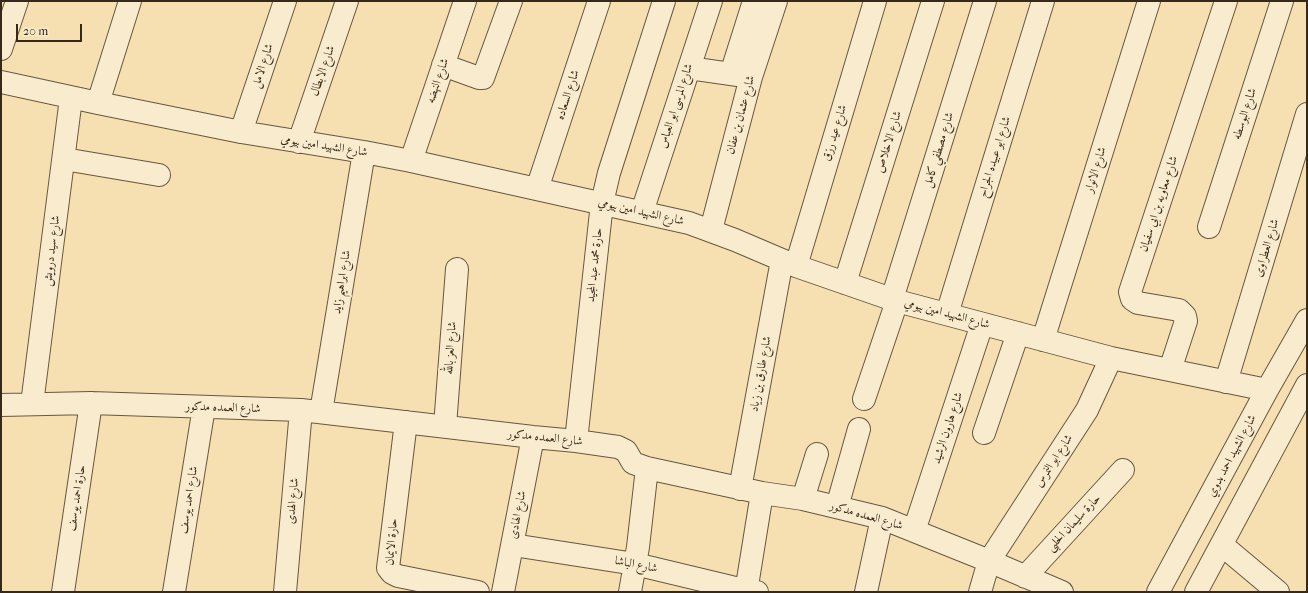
<!DOCTYPE html>
<html>
<head>
<meta charset="utf-8">
<style>
  body { margin:0 }
  #map { position:relative; width:1308px; height:593px; overflow:hidden; background:#f6e0b2; font-family:"IM FELL French Canon",serif }
  canvas { display:block }
  .frame { position:absolute; inset:0; border:2px solid #37291a; pointer-events:none }
  .scale { position:absolute; left:16px; top:24px; width:66px; height:18px; box-sizing:border-box; border:2px solid #37291a; border-top:0; padding-left:5px; font-size:12px; line-height:14px; white-space:nowrap; color:#37291a; -webkit-text-stroke:3px #f9ebcd; paint-order:stroke }
</style>
</head>
<body>
<div id="map">
<canvas width="1308" height="593"></canvas>
<div class="frame"></div>
<div class="scale">20 m</div>
</div>
<script>
const ctx = document.querySelector('canvas').getContext('2d');
ctx.lineJoin = 'round';
function poly(rows) {
  const path = new Path2D();
  for (const r of rows) {
    path.moveTo(r[0], r[1]);
    for (let i = 2; i < r.length; i += 2) path.lineTo(r[i], r[i + 1]);
  }
  return path;
}
function stroke(path, color, width, dash) {
  ctx.strokeStyle = color;
  ctx.lineWidth = width;
  ctx.lineCap = dash ? 'butt' : 'round';
  ctx.setLineDash(dash || []);
  ctx.stroke(path);
}
function label(font, color, halo, rows, align = 'center') {
  ctx.font = font + ' "IM FELL French Canon",Amiri,serif';
  ctx.lineWidth = 3;
  ctx.setLineDash([]);
  ctx.textBaseline = 'middle';
  ctx.strokeStyle = halo;
  ctx.fillStyle = color;
  for (const [text, x, y, turn = 0] of rows) {
    ctx.save();
    ctx.translate(x, y);
    ctx.rotate((+turn || 0) * Math.PI / 180);
    ctx.textAlign = isNaN(turn) ? turn : align;
    if (halo) ctx.strokeText(text, 0, 0);
    ctx.fillText(text, 0, 0);
    ctx.restore();
  }
}
const minor = poly([
  [1,49,17,1],
  [443,65,479,78,483,78,511,1],
  [689,68,745,76],
  [731,74,754,1],
  [1,82,98,103,241,132,364,152,411,161,689,223,735,240,796,266,897,301,1111,358,1267,390],
  [98,103,130,1],
  [241,132,285,1],
  [299,142,347,1],
  [64,159,159,175],
  [411,161,465,1],
  [537,189,599,1],
  [642,212,711,1],
  [1209,227,1282,1],
  [711,230,751,77,776,1],
  [796,266,875,1],
  [845,283,933,1],
  [892,299,985,1],
  [947,314,1043,1],
  [1043,340,1149,1],
  [1170,370,1186,321,1185,316,1179,310,1138,303,1132,299,1130,292,1226,1],
  [1226,382,1307,114],
  [864,399,897,301],
  [32,404,71,98],
  [1,405,91,403,301,410,533,437,576,441,618,447,626,451,633,463,647,468,762,493,803,499,882,518,989,561,1062,592],
  [321,412,364,152],
  [406,422,388,568,392,573,398,576,478,592],
  [445,426,457,269],
  [984,433,1018,333],
  [576,441,602,203,609,173,664,1],
  [740,489,782,260],
  [803,499,817,454],
  [837,507,859,429],
  [914,531,982,324],
  [513,545,635,564,731,587,757,592],
  [1222,545,1278,592],
  [1025,577,1123,470],
  [63,592,91,403],
  [174,592,204,407],
  [285,592,301,410],
  [503,592,533,437],
  [630,592,638,547,647,468],
  [746,592,762,493],
  [866,592,882,518],
  [980,592,989,561,1087,410,1111,358],
  [1158,592,1267,390,1307,320],
  [1196,592,1307,385]
]);
const streetNames = [
  ["شارع الامل",263,66,-72],
  ["شارع الابطال",323,71,-71],
  ["شارع النهضه",438,81,-71],
  ["شارع السعاده",568,95,-72],
  ["شارع المرسى ابو العباس",676,106,-72],
  ["شارع البوسطه",1245,114,-72],
  ["شارع عثمان بن عفان",741,115,-75],
  ["شارع عيد رزق",835,133,-73],
  ["شارع الاخلاص",889,142,-73],
  ["شارع الشهيد امين بيومي",324,146,9],
  ["شارع مصطفي كامل",939,150,-73],
  ["شارع ابو عبيده الجراح",995,157,-73],
  ["شارع الانوار",1096,170,-73],
  ["شارع معاويه بن ابي سفيان",1159,204,-72],
  ["شارع الشهيد امين بيومي",641,212,13],
  ["شارع العطراوى",1267,248,-73],
  ["شارع سيد درويش",52,251,-83],
  ["حارة محمد عبد المجيد",595,265,-84],
  ["شارع ابراهيم زايد",342,282,-81],
  ["شارع الشهيد امين بيومي",947,314,15],
  ["شارع العز بالله",451,348,-86],
  ["شارع طارق بن زياد",761,374,-80],
  ["شارع العمده مدكور",223,408,2],
  ["شارع هارون الرشيد",948,428,-72],
  ["شارع العمده مدكور",545,438,6],
  ["شارع الشهيد احمد بدوي",1232,456,-62],
  ["شارع ابو النمرس",1054,461,-57],
  ["حارة احمد يوسف",77,498,-81],
  ["شارع احمد يوسف",189,500,-81],
  ["شارع الهدى",293,501,-85],
  ["شارع الهادى",518,515,-79],
  ["شارع العمده مدكور",866,516,16],
  ["حارة سليمان الحلبى",1074,523,-47],
  ["حارة الايمان",392,542,-85],
  ["شارع الباشا",636,565,11]
];
stroke(minor, '#675740', 24);
stroke(minor, '#f9ebcd', 22);
label('12px', '#37291a', '#f9ebcd', streetNames);
</script>
</body>
</html>
